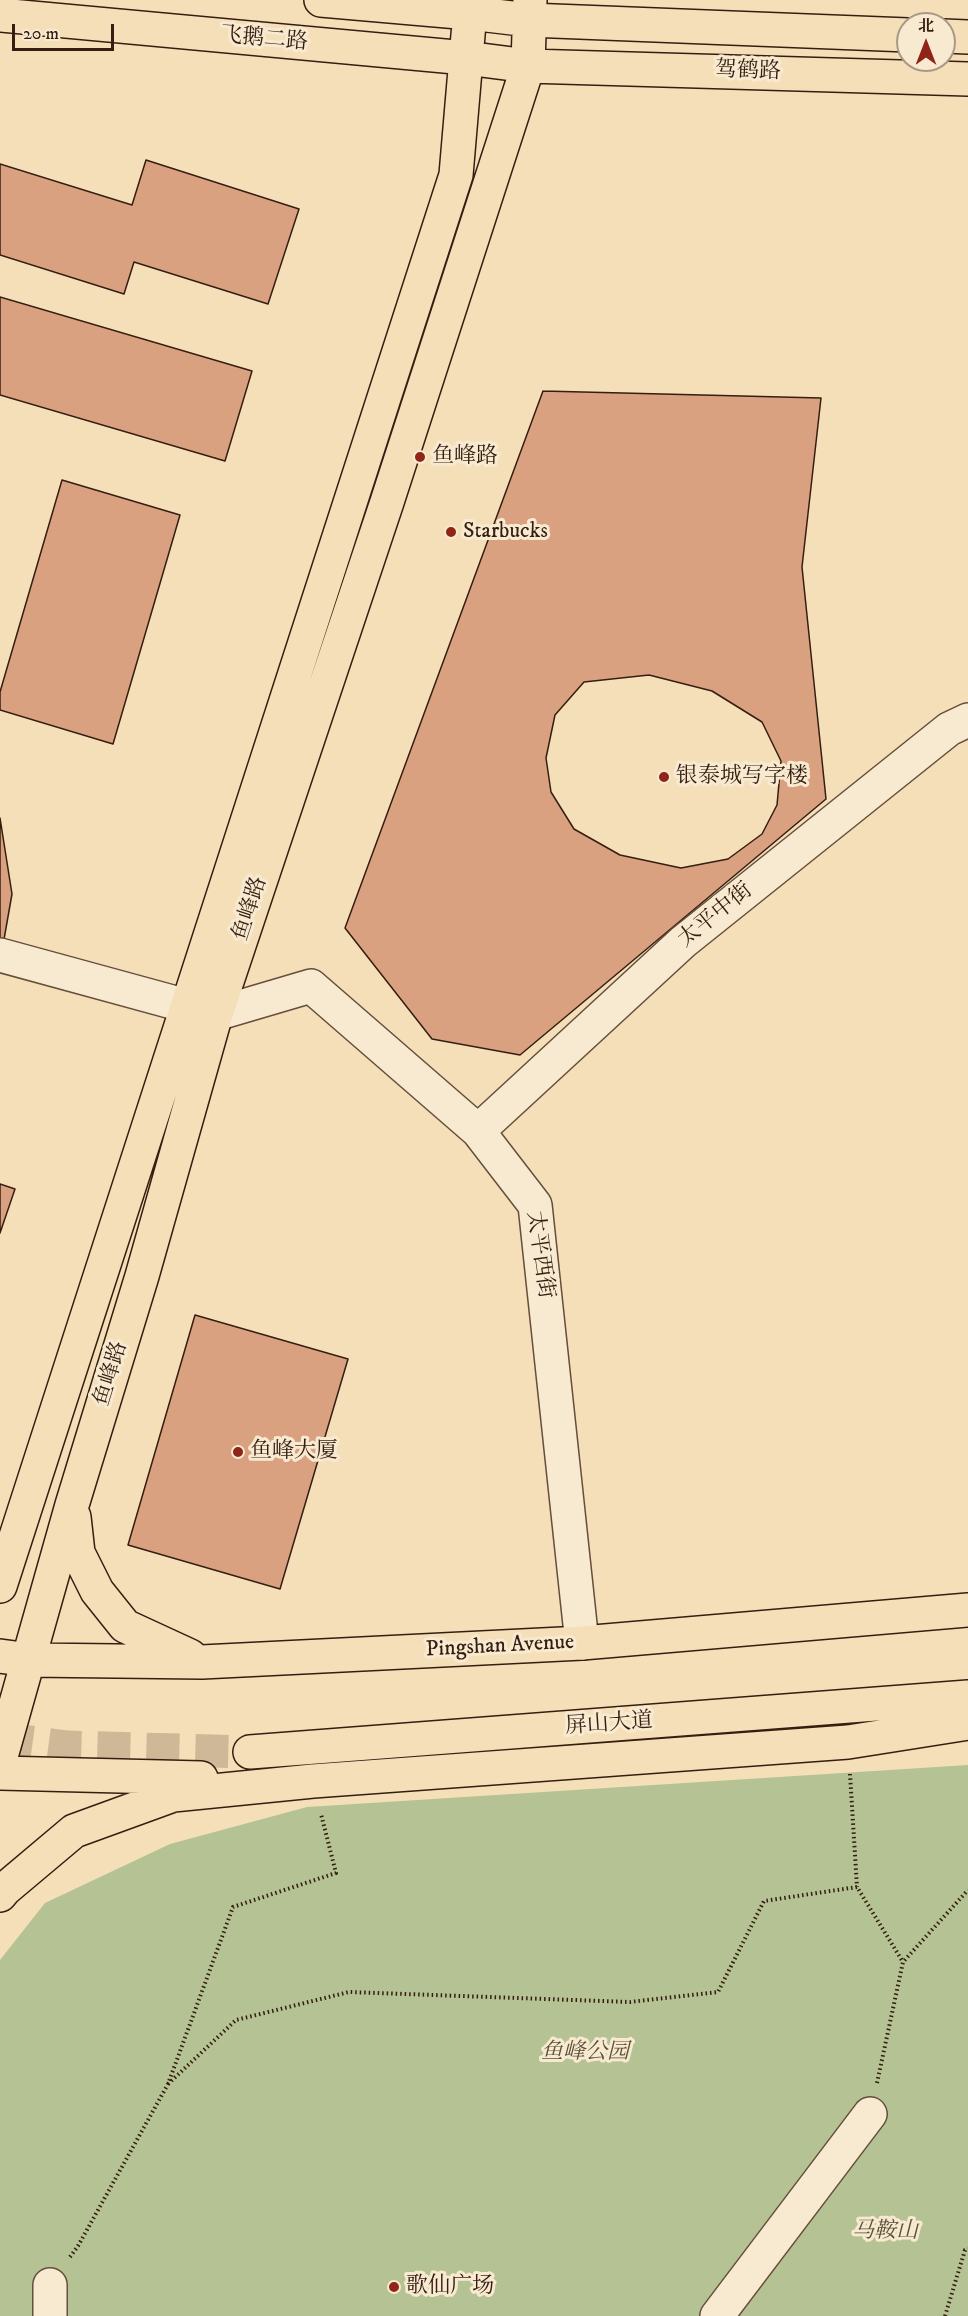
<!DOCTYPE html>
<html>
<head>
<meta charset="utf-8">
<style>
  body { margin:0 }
  #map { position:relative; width:968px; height:2316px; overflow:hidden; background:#f5dfb8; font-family:"IM FELL DW Pica","Noto Serif SC",serif }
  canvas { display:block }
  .north { position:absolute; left:896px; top:12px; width:60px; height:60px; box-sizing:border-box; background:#f8ead1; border:2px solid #aa9884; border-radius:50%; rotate:0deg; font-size:16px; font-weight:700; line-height:24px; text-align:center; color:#351e11 }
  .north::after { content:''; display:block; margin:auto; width:21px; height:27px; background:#8f2418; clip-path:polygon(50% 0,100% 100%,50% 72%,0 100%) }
  .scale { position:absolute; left:12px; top:24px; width:102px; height:27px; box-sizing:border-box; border:3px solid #351e11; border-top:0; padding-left:8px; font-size:18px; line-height:21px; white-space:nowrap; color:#351e11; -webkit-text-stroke:4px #f8ead1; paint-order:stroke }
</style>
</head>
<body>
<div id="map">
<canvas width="968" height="2316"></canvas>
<div class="north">北</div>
<div class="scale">20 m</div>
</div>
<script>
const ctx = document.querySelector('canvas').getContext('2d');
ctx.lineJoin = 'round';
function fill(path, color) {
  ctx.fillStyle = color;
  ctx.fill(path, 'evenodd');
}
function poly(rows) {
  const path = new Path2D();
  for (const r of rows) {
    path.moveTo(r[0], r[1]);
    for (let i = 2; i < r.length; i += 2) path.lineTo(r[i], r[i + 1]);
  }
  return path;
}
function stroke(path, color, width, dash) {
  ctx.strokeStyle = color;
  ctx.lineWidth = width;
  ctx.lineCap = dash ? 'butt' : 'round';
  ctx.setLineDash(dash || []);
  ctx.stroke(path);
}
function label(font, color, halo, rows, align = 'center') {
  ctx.font = font + ' "IM FELL DW Pica","Noto Serif SC",serif';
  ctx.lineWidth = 6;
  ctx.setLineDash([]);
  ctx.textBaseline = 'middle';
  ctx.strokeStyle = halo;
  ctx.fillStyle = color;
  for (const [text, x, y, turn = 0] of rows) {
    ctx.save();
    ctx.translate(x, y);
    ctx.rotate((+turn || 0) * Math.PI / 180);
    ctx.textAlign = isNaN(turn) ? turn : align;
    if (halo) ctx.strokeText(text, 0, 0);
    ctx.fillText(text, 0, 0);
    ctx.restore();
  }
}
const green = poly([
  [968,1765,968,2316,0,2316,0,1960,45,1903,170,1844,307,1807]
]);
const building = poly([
  [146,160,299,209,268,304,134,262,124,294,0,255,0,164,132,205,146,160],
  [0,297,252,371,225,461,0,395,0,297],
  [543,391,821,398,802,567,826,799,520,1055,432,1039,345,928,543,391],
  [62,480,180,515,113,744,0,710,0,692,62,480],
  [649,675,712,691,762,722,781,761,777,805,762,834,728,859,681,868,620,855,574,829,551,792,546,758,555,715,584,682,649,675],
  [0,818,12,894,0,962,0,818],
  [0,1184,15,1189,0,1233,0,1184],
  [195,1315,348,1359,280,1589,128,1545,195,1315]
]);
const majorTunnel = poly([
  [0,1738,67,1747,250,1752]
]);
const path = poly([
  [850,1774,857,1887],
  [877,2083,903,1962,968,1890],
  [168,2084,236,2020,349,1992,630,2002,718,1992,764,1901,857,1887,903,1962],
  [70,2257,78,2246,168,2084,233,1907,336,1873,321,1814],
  [945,2316,965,2250,968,2249]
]);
const minor = poly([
  [0,955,216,1014,311,986,478,1131,535,1205,582,1643],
  [478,1131,683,942,949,729,968,720],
  [50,2285,50,2316],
  [717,2316,870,2114]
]);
const major = poly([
  [321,0,470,13,529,20,908,35],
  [0,15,466,58,528,66,968,79],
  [944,36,968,37],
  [74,1517,78,1553,97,1591,125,1626,190,1656],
  [0,1586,456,175,471,0],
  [0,1656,30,1660,202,1662,582,1643,968,1610],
  [250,1752,968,1697],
  [0,1760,72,1505,142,1276,216,1014,387,502,528,66,530,0],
  [0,1773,201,1778],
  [0,1895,5,1889,74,1831,173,1795,313,1781,848,1742,968,1723]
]);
const markers = [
  [420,457,6,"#8f2418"],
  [451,532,6,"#8f2418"],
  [664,777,6,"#8f2418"],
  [238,1452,6,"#8f2418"],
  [394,2287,6,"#8f2418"]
];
const streetNames = [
  ["飞鹅二路",264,40,5],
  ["驾鹤路",748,72,2],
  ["鱼峰路",251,909,-72],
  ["太平中街",716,916,-39],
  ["太平西街",539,1255,82],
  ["鱼峰路",112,1374,-73],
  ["Pingshan Avenue",500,1647,-3],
  ["屏山大道",609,1725,-4]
];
const poiNames = [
  ["鱼峰路",432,457],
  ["Starbucks",463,532],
  ["银泰城写字楼",676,777],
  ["鱼峰大厦",250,1452],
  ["歌仙广场",406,2287]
];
const parkNames = [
  ["鱼峰公园",585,2053],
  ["马鞍山",885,2232]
];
fill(green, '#b5c394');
fill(building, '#daa180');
stroke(building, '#351e11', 1.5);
stroke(majorTunnel, '#cfb897', 33, [33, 16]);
stroke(minor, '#654e3b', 36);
stroke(major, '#351e11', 36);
stroke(path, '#351e11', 4, [1.5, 3]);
stroke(minor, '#f8ead1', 33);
stroke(major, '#f5dfb8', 33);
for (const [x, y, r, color] of markers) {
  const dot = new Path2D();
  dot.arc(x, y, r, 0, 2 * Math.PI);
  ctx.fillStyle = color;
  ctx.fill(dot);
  stroke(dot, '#f8ead1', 2);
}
label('22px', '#351e11', '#f8ead1', streetNames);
label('22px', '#351e11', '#f8ead1', poiNames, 'left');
label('italic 22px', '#5b5038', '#f8ead1', parkNames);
</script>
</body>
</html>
